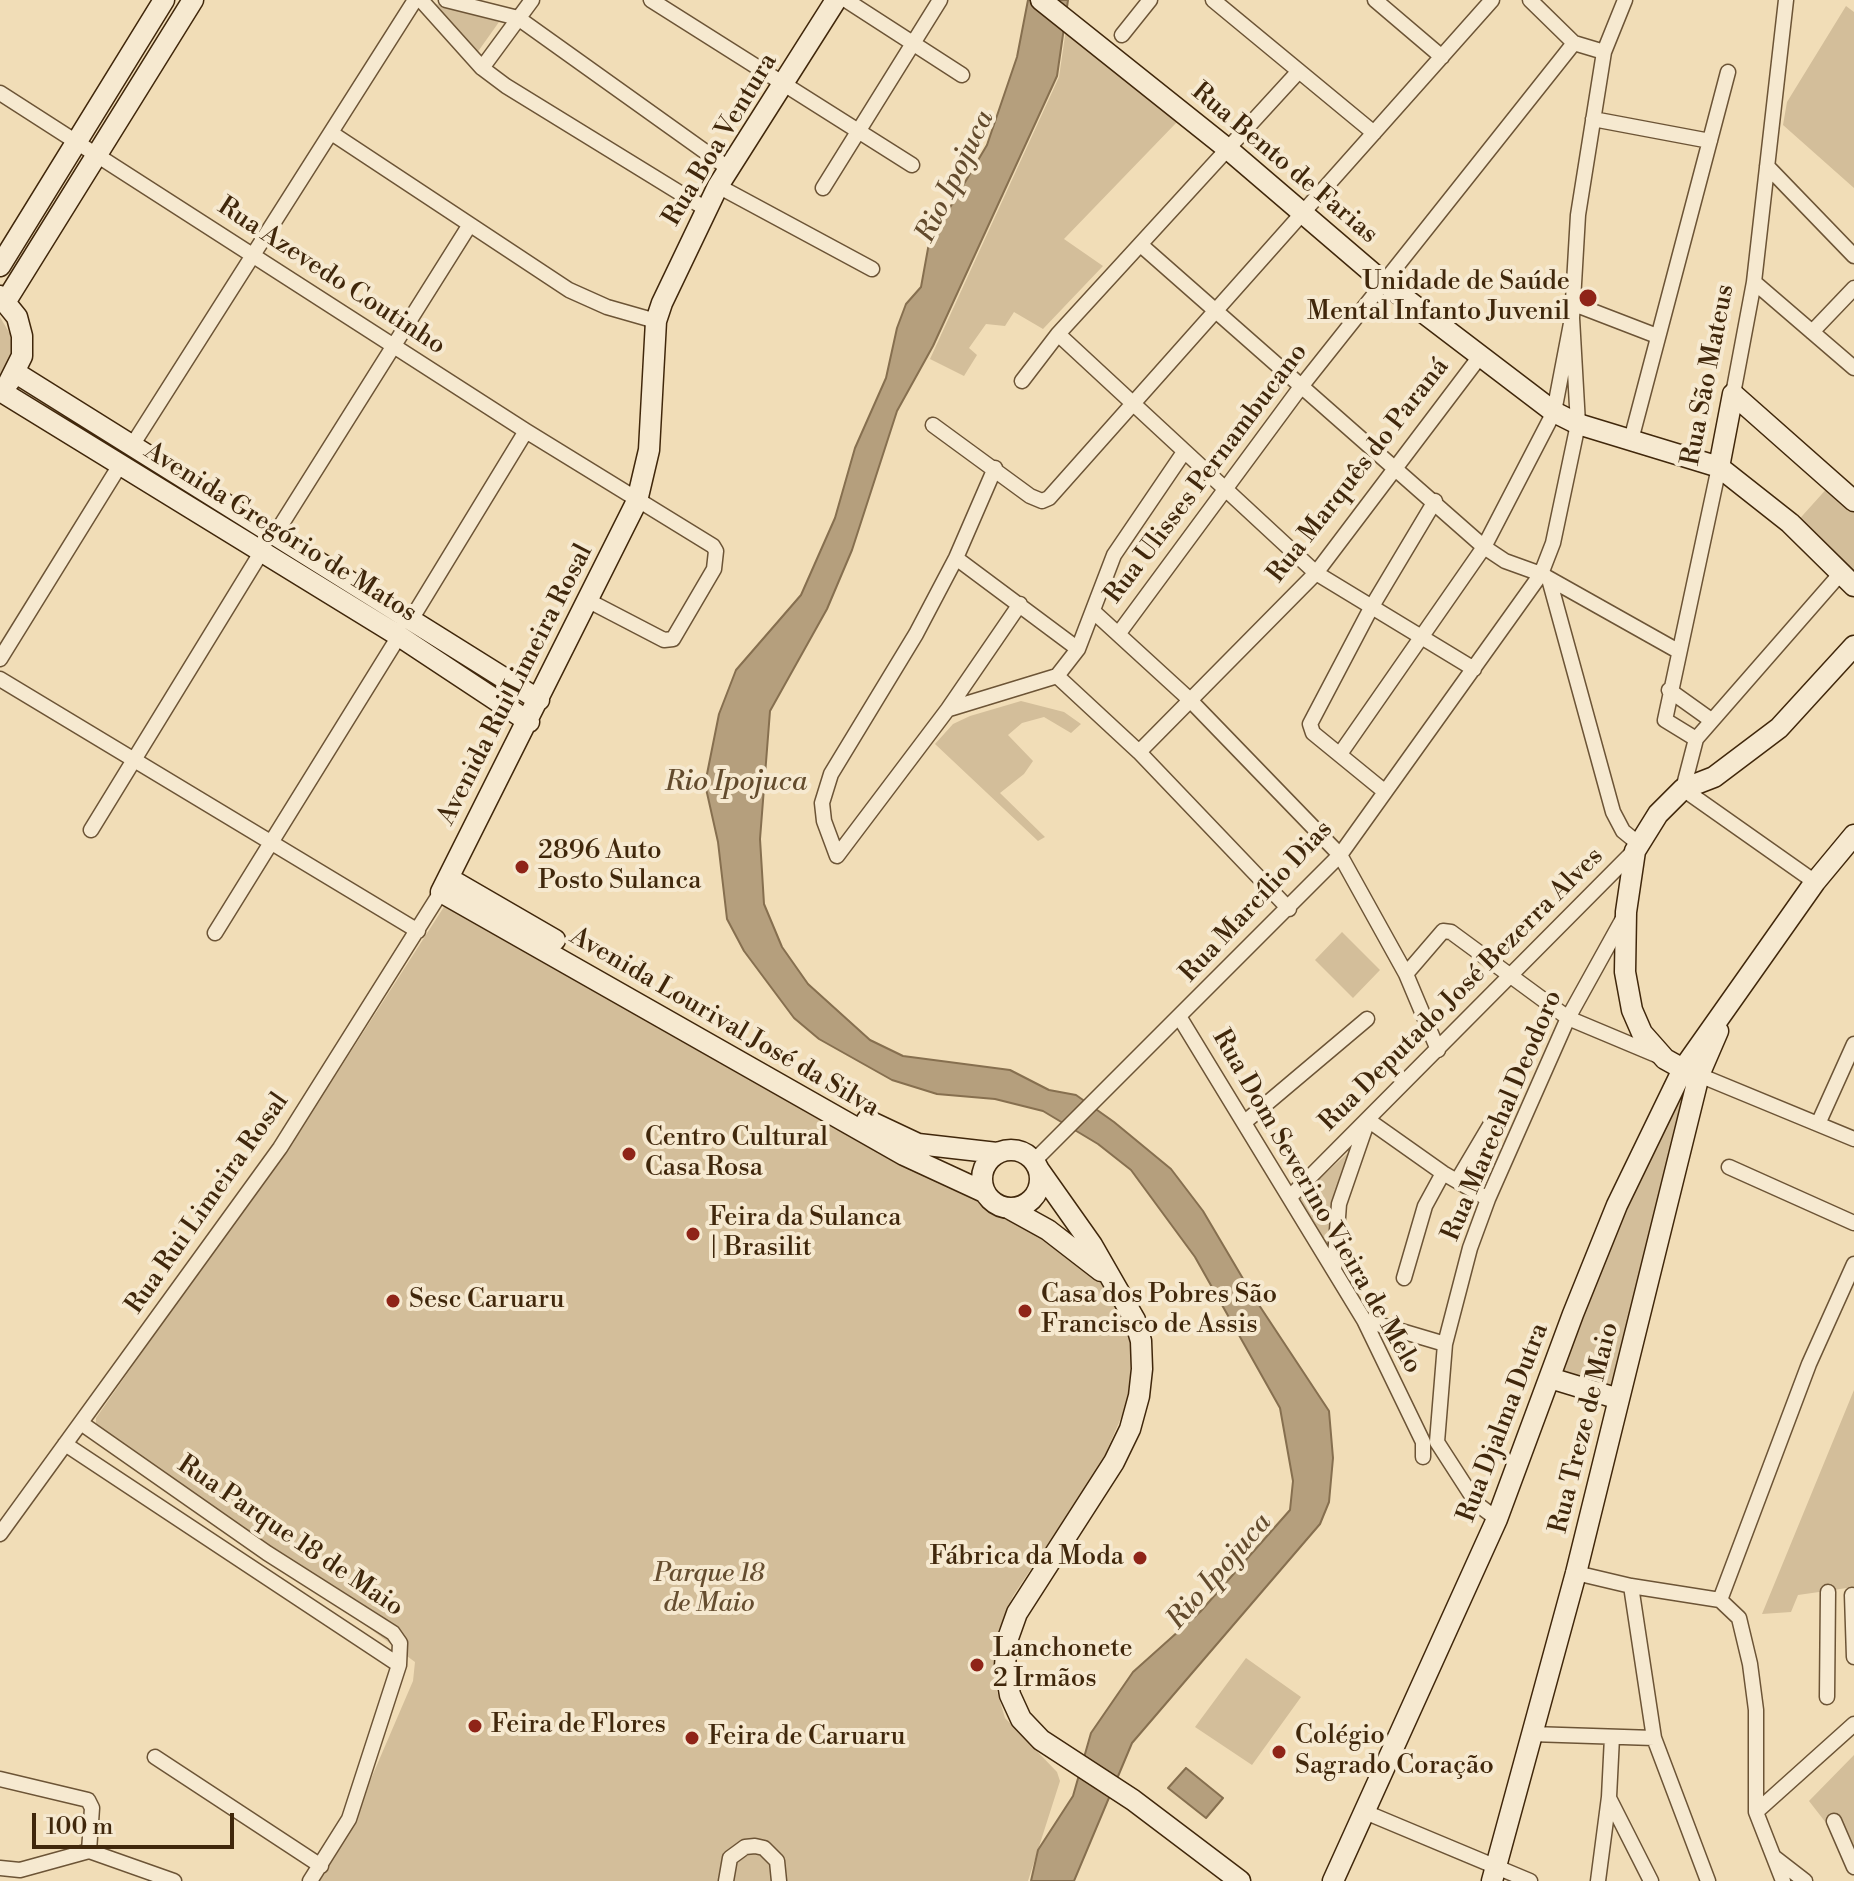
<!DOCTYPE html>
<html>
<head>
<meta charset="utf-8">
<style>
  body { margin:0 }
  #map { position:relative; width:1854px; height:1881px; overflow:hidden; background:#f1ddb7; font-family:"Libre Bodoni",serif }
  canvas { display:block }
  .scale { position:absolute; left:32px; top:1813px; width:202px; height:36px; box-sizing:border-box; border:4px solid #40270b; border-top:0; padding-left:10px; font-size:24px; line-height:28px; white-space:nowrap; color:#40270b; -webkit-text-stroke:6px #f6e9d0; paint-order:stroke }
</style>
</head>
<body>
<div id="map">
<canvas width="1854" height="1881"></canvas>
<div class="scale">100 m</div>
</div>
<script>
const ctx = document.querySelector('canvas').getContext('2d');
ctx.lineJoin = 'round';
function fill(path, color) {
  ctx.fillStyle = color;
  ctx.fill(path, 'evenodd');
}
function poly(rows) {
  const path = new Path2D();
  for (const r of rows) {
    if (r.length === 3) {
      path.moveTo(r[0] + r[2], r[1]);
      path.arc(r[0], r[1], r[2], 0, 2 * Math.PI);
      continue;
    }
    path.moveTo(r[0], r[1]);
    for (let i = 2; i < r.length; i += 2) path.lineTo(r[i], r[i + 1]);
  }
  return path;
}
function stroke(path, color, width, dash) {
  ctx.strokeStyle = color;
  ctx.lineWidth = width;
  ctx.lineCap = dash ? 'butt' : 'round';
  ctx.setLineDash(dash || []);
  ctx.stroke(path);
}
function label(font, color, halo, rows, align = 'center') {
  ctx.font = font + ' "Libre Bodoni",serif';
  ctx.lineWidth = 8;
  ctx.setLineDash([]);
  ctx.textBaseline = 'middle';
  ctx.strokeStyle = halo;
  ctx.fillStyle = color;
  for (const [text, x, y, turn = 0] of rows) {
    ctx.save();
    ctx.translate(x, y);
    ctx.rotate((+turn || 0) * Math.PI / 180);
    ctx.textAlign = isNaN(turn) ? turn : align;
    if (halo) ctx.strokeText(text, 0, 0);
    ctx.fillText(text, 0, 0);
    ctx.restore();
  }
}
const green = poly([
  [422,0,499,22,472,60],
  [1846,6,1854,12,1854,188,1783,125,1787,102],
  [1066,29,1177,122,1064,239,1103,266,1043,329,1014,312,1005,326,986,324,969,348,977,355,964,376,930,359,1059,77],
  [0,317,10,334,13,351,11,364,0,382],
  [1830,485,1854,507,1854,581,1794,525],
  [1021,701,1064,712,1081,724,1071,733,1044,717,1022,723,1008,735,1033,761,1024,774,1000,793,1045,837,1038,841,935,744,953,724,970,716],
  [449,899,1026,1225,1087,1267,1110,1289,1134,1340,1127,1404,1101,1464,1013,1596,996,1636,996,1688,1005,1718,1057,1772,1060,1781,1028,1881,312,1881,346,1837,413,1681,415,1662,96,1425,96,1418,330,1084],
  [1342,932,1380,970,1353,998,1315,960],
  [1677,1087,1688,1090,1615,1401,1552,1382],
  [1359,1143,1332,1259,1298,1198],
  [1854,1390,1854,1587,1798,1595,1791,1612,1762,1614],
  [1246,1658,1301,1697,1252,1765,1195,1727],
  [1854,1755,1854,1859,1809,1801]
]);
const water = poly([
  [1028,0,1068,0,1057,76,933,346,897,411,852,550,827,609,770,711,760,839,764,904,782,947,808,984,870,1040,903,1056,1010,1070,1049,1090,1076,1095,1114,1122,1171,1169,1203,1211,1255,1299,1329,1411,1333,1458,1329,1502,1320,1524,1132,1743,1074,1881,1031,1881,1038,1850,1073,1796,1091,1733,1133,1672,1200,1612,1290,1510,1293,1481,1280,1408,1195,1257,1131,1170,1098,1144,1043,1111,995,1099,937,1094,892,1080,819,1039,794,1018,744,951,727,919,718,842,705,784,719,714,736,670,801,595,835,518,855,448,886,378,897,328,906,304,921,287,929,243,987,145,1017,57,1028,0],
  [1186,1768,1223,1798,1206,1818,1168,1788,1186,1768]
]);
const street = poly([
  [421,0,482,68,506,86,706,209],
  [446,0,518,18,728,168],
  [651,0,912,165],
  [846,0,962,75],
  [1213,0,1374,133],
  [1375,0,1442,57],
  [1530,0,1574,43,1604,52],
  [1122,35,1150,0],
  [482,68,532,0],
  [0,93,526,431,713,546,716,551,714,569,673,639,664,640,589,601],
  [1593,119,1710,141],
  [333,134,569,290,607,307,656,321],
  [1767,166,1854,256],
  [718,186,872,269],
  [823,188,940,0],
  [1142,246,1484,547,1505,561,1541,574,1678,651],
  [1754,282,1854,368],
  [1574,304,1657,336],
  [1812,332,1854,288],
  [1058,334,1316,573,1474,669],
  [1022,381,1058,334,1299,71],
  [1733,394,1754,282,1786,0],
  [933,425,1030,496,1042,501,1049,498,1492,0],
  [1631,440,1728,72],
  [133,444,415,0],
  [276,533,469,226],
  [956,558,1078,649],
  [1549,579,1613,812,1623,831,1639,844],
  [1095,613,1189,699,1340,855,1406,974,1438,1050],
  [412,618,526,431],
  [1119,633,1300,388,1574,43],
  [0,659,120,465],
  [1057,676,1139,752,1289,909],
  [1057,676,1078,649,1114,555,1184,452],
  [0,679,418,931],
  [1669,690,1711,720],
  [949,709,1057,676],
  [1696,739,1665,720,1719,467],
  [1139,752,1316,573,1481,355],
  [1340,754,1484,547,1554,412,1572,318,1578,215,1604,52,1625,0],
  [1384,791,1313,733,1310,724,1371,608,1435,501],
  [91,830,262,551],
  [837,856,824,821,822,803,831,774,916,634,956,558,995,468],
  [837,856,948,709,1020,604],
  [1815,882,1683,789,1696,739,1841,573],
  [215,933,399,636],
  [1406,974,1443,931,1451,932,1568,1018,1661,1057],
  [1180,1018,1364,1320,1423,1442,1423,1457],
  [1699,1075,1854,1139],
  [1246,1121,1367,1019],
  [1818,1124,1854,1044],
  [1034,1161,1340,855,1541,574,1553,543,1578,424,1572,318],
  [1729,1167,1854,1223],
  [1457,1181,1492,1122],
  [1290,1197,1634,851],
  [1334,1270,1339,1204,1368,1120,1443,1173,1488,1199],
  [1404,1278,1425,1206,1443,1173],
  [1364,1320,1445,1344],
  [81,1423,267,1553,393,1633,400,1643,399,1665,349,1819,310,1881],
  [65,1444,399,1665],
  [1497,1519,1477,1504,1437,1442,1445,1344,1470,1248,1488,1199,1568,1018,1625,915],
  [0,1534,280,1148,441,892],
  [1576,1573,1631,1586,1720,1600],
  [1631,1586,1654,1738,1708,1881],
  [1852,1595,1854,1657],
  [1720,1600,1809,1364,1854,1264],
  [1720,1600,1739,1618,1750,1664,1756,1710,1756,1812,1783,1881],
  [1827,1697,1828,1592],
  [1531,1734,1654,1738],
  [155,1757,321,1866],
  [0,1779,88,1800,92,1808,89,1851],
  [1609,1798,1651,1881],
  [1365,1812,1530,1881],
  [1756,1812,1854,1724],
  [1834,1821,1854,1867],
  [1774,1857,1805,1881],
  [0,1868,20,1870,89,1851,174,1881],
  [726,1881,730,1858,745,1847,755,1846,764,1848,777,1861,779,1881],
  [1598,1881,1609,1797,1612,1737]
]);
const secondary = poly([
  [836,0,718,186,662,303,656,321,649,450,637,501,441,892,904,1155,984,1192],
  [1041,0,1229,150,1382,281,1554,412,1578,424,1719,467,1790,523,1854,586],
  [0,266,164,0],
  [0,296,17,317,22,336,22,356,9,382],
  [6,301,193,0],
  [16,373,539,700],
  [2,392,399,636,529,722],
  [1733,394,1854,501],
  [1719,467,1733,394],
  [448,878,555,940],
  [1683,1069,1665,1059,1642,1033,1632,1010,1625,972,1626,912,1635,851,1658,814,1683,789,1714,777,1779,728,1854,646],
  [867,1120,918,1144,997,1153],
  [1011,1179,29],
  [1039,1170,1092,1245,1135,1320,1141,1341,1142,1369,1139,1396,1130,1429,1114,1462,1017,1613,1007,1641,1005,1666,1010,1695,1021,1719,1041,1740,1133,1800,1240,1881],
  [1010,1209,1048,1230,1101,1271],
  [1550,1378,1619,1399],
  [1333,1881,1497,1519,1573,1314,1617,1205,1683,1069,1815,882,1854,835],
  [1492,1881,1576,1573,1699,1075,1718,1031]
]);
const markers = [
  [1588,298,10,"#8f2418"],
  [522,867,8,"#8f2418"],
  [629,1154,8,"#8f2418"],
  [693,1234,8,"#8f2418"],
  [393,1301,8,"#8f2418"],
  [1025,1311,8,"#8f2418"],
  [1140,1558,8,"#8f2418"],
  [977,1665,8,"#8f2418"],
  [475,1726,8,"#8f2418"],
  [692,1738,8,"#8f2418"],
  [1279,1752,8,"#8f2418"]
];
const streetNames = [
  ["Rua Boa Ventura",721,140,-59],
  ["Rua Bento de Farias",1284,164,40],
  ["Rua Azevedo Coutinho",331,277,33],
  ["Rua São Mateus",1709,375,-79],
  ["Rua Marquês do Paraná",1359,471,-52],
  ["Rua Ulisses Pernambucano",1207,474,-53],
  ["Avenida Gregório de Matos",280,533,32],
  ["Avenida Rui Limeira Rosal",516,685,-63],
  ["Rua Marcílio Dias",1257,902,-47],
  ["Rua Deputado José Bezerra Alves",1462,990,-45],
  ["Avenida Lourival José da Silva",724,1023,30],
  ["Rua Marechal Deodoro",1503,1116,-67],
  ["Rua Dom Severino Vieira de Melo",1316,1202,60],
  ["Rua Rui Limeira Rosal",208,1204,-55],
  ["Rua Djalma Dutra",1504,1423,-69],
  ["Rua Treze de Maio",1585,1428,-76],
  ["Rua Parque 18 de Maio",290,1537,34]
];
const poiNames = [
  ["Unidade de Saúde",1570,283,"right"],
  ["Mental Infanto Juvenil",1570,313,"right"],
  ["2896 Auto",538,852],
  ["Posto Sulanca",538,882],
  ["Centro Cultural",645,1139],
  ["Casa Rosa",645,1169],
  ["Feira da Sulanca",709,1219],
  ["| Brasilit",709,1249],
  ["Casa dos Pobres São",1041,1296],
  ["Francisco de Assis",1041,1326],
  ["Sesc Caruaru",409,1301],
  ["Fábrica da Moda",1124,1558,"right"],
  ["Lanchonete",993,1650],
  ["2 Irmãos",993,1680],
  ["Feira de Flores",491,1726],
  ["Colégio",1295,1737],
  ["Sagrado Coração",1295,1767],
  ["Feira de Caruaru",708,1738]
];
const parkNames = [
  ["Parque 18",709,1575],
  ["de Maio",709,1605]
];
const waterNames = [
  ["Rio Ipojuca",956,177,-64],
  ["Rio Ipojuca",736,783],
  ["Rio Ipojuca",1220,1572,-49]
];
fill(green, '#d3be9a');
fill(water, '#b59f7d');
stroke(water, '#866f4f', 2);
stroke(street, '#6c5436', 17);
stroke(secondary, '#40270b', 23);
stroke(street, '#f6e9d0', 14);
stroke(secondary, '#f6e9d0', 20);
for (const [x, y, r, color] of markers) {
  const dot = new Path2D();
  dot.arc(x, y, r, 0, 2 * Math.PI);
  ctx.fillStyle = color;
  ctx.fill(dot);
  stroke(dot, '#f6e9d0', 3);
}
label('26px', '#40270b', '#f6e9d0', streetNames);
label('26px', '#40270b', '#f6e9d0', poiNames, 'left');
label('italic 26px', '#654d2f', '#f6e9d0', parkNames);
label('italic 28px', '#634b2d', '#f6e9d0', waterNames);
</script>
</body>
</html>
